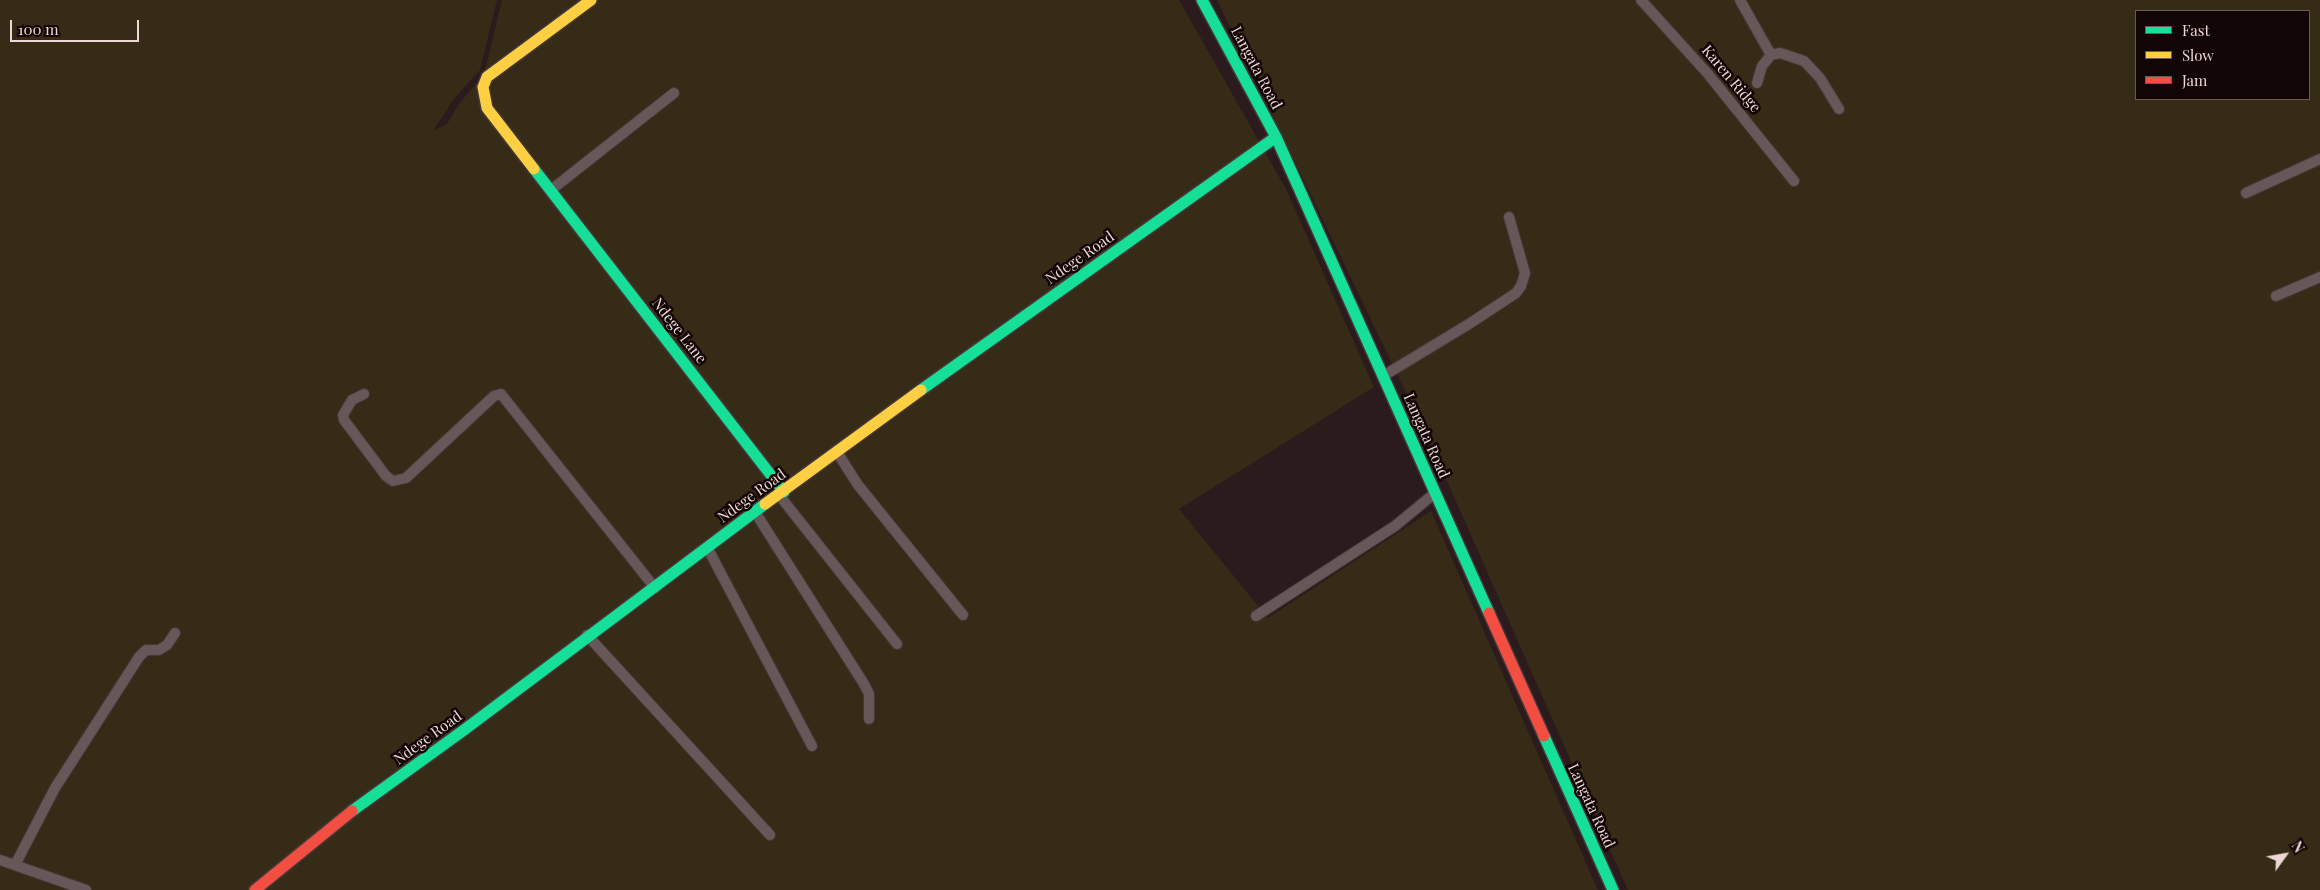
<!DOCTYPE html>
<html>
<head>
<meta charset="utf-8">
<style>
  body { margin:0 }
  #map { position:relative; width:2320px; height:890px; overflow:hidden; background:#2b1b1c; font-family:"Playfair Display",serif }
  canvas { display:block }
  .legend { position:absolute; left:2135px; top:10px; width:175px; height:90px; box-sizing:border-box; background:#110505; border:1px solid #695959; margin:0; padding:6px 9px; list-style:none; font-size:15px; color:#ecd6d6 }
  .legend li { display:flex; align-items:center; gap:10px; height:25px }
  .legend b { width:25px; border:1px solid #695959 }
  .north { position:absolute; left:2260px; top:830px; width:50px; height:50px; -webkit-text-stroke:4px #110505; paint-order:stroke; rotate:58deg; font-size:14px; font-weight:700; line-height:20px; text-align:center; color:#ecd6d6 }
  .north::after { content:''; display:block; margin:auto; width:18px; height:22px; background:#ecd6d6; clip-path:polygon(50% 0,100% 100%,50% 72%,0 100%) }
  .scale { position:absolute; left:10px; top:20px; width:129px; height:22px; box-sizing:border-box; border:2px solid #ecd6d6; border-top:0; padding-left:6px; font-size:15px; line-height:18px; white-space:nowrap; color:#ecd6d6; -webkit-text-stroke:4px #110505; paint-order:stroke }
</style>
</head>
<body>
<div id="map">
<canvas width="2320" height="890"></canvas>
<ul class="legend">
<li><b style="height:6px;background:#16e098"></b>Fast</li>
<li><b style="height:6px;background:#ffcf43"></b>Slow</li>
<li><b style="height:6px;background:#f24e42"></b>Jam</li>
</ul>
<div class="north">N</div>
<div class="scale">100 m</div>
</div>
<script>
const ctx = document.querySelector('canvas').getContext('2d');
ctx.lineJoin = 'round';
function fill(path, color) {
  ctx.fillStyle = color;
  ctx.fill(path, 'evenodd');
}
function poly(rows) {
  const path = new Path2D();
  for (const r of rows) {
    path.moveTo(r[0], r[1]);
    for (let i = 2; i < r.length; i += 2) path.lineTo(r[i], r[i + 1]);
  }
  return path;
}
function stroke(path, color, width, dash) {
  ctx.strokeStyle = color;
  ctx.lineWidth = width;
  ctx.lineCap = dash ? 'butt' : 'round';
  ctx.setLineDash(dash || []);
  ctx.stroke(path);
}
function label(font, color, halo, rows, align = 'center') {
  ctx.font = font + ' "Playfair Display",serif';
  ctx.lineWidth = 5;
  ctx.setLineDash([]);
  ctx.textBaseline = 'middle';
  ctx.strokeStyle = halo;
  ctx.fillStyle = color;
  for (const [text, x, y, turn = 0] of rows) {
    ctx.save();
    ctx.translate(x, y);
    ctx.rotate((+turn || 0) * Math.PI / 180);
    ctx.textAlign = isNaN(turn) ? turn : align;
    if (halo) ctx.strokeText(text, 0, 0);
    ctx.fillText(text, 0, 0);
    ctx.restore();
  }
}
const green = poly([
  [0,0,497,0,480,70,453,100,434,130,447,124,458,105,484,74,502,0,1179,0,1286,189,1374,387,1179,509,1268,618,1431,511,1598,890,0,890],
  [1217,0,2320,0,2320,890,1628,890,1427,436],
  [2136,11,2309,11,2309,99,2136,99]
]);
const street = poly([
  [1641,0,1708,74,1794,181],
  [1740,0,1771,55,1762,66,1757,83],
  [1771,55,1780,53,1804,61,1820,78,1839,109],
  [551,190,674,93],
  [2246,193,2320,159],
  [2276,296,2320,277],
  [1383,376,1469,324,1516,293,1521,286,1525,273,1509,217],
  [364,394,352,400,343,415,344,420,386,476,393,481,406,478,494,396,501,394,655,588],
  [837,452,858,485,963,615],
  [779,495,897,644],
  [755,512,864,684,869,694,869,719],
  [707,547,812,746],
  [1256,616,1395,526,1435,493],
  [587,635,770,835],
  [0,860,86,890],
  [15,865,55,788,139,657,146,650,159,650,167,645,175,633]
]);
const fast = poly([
  [1202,0,1276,137,1489,613],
  [534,169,784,492],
  [921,390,1276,137],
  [1544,736,1613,890],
  [352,811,464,730,765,504]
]);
const slow = poly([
  [534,169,487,108,483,87,487,77,591,0],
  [765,504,921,390]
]);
const jam = poly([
  [1489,613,1544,736],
  [255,890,352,811]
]);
const streetNames = [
  ["Langata Road",1256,68,62],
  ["Karen Ridge",1731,79,50],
  ["Ndege Road",1080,258,-35],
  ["Ndege Lane",679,331,52],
  ["Langata Road",1426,436,66],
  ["Ndege Road",752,496,-36],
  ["Ndege Road",428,738,-36],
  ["Langata Road",1591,806,65]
];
fill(green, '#352b17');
stroke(street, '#463839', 12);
stroke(fast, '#463839', 14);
stroke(slow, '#463839', 14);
stroke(jam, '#463839', 14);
stroke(street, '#665758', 10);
stroke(fast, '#16e098', 11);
stroke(slow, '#ffcf43', 11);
stroke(jam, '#f24e42', 11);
label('15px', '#ecd6d6', '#110505', streetNames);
</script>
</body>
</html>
